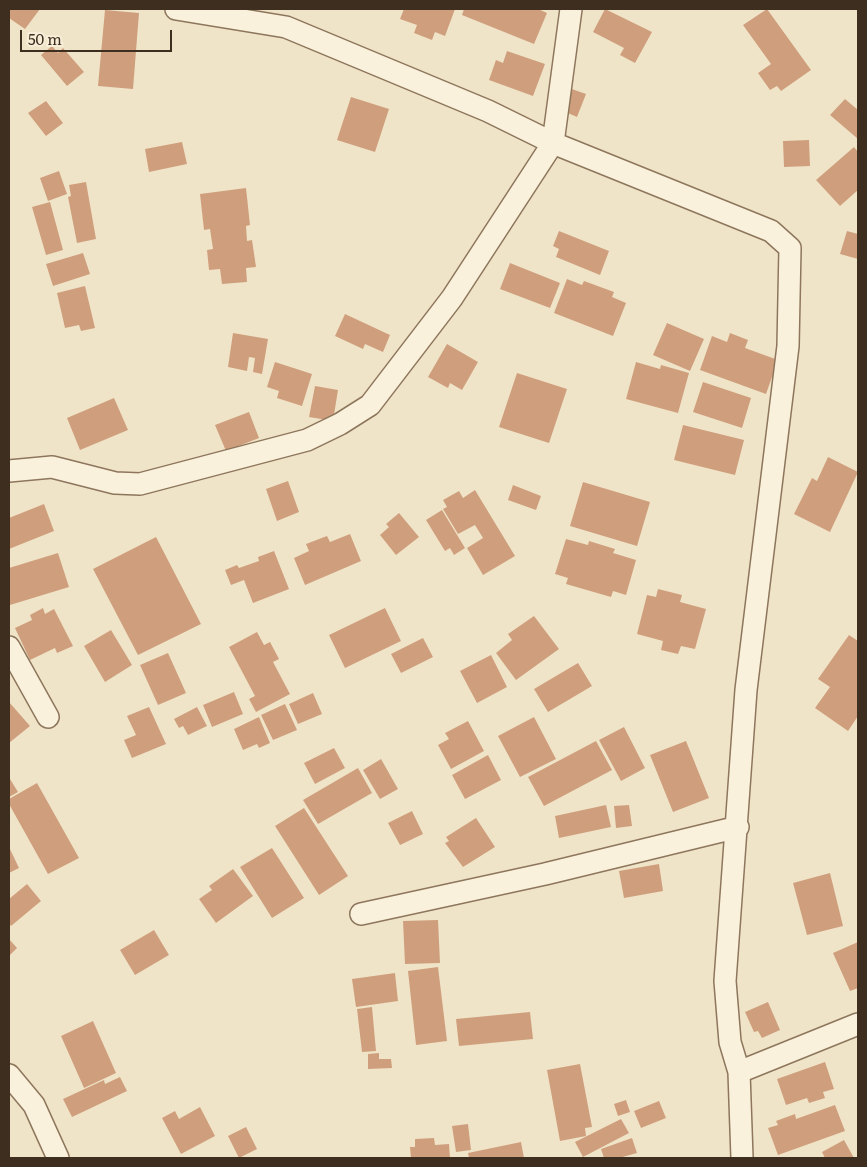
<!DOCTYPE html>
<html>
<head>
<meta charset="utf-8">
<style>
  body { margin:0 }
  #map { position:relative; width:867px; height:1167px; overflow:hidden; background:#f0e4c8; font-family:Literata,serif }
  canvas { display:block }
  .frame { position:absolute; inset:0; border:10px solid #3d2e20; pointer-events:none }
  .scale { position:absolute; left:20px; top:30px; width:152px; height:22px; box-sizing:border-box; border:2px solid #3d2e20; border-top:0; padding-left:6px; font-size:15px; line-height:18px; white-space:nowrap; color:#3d2e20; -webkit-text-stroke:4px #f7eed8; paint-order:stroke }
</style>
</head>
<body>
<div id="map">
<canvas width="867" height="1167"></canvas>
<div class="frame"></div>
<div class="scale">50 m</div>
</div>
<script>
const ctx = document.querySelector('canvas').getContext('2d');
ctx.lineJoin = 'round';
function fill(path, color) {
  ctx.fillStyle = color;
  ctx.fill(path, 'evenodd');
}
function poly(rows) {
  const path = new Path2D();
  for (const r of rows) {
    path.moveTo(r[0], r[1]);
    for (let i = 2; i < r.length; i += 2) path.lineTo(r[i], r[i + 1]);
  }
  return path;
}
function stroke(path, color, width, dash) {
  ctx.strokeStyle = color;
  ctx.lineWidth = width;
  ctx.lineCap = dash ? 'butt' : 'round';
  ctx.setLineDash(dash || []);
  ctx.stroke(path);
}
const building = poly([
  [9,9,40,9,25,29,9,18],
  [404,9,455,9,445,36,435,32,432,40,414,33,417,25,400,19],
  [464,9,538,9,547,13,534,44,462,15],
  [605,9,652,32,635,63,620,55,624,48,593,32],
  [767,9,811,70,781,91,777,86,770,90,758,73,771,64,743,25],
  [105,10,139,13,133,89,98,86],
  [52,46,58,53,63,48,84,72,67,86,41,55],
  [507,51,545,64,533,96,489,80,496,60,503,63],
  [569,88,586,94,577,117,561,110],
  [351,97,389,109,375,152,337,140],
  [845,99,858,110,858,139,830,115],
  [46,101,63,123,46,136,28,113],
  [809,140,810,166,784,167,783,141],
  [182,142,187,164,149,172,145,149],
  [854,147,858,152,858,190,840,206,816,180],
  [59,171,67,194,48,201,40,178],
  [86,182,96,239,77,243,68,197,71,196,69,185],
  [246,188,250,225,246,226,247,241,252,240,256,267,246,268,247,282,222,284,220,269,209,270,207,250,213,249,210,229,204,230,200,194],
  [50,202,63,250,46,255,32,207],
  [559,231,609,251,600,275,556,257,559,249,553,246],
  [847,231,858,234,858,259,840,254],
  [83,253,90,274,53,286,46,264],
  [510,263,560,283,550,308,500,289],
  [567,279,582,285,584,281,614,292,612,297,626,303,613,336,554,313],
  [85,286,95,328,81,331,79,325,65,328,57,293],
  [345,314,390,335,383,352,365,344,363,349,335,336],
  [667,323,704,339,690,371,653,355],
  [233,333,268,339,262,374,253,372,255,358,249,357,247,371,228,367],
  [730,333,748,340,745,348,778,360,766,394,700,370,712,336,727,342],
  [447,344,478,362,462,390,450,383,448,388,428,377],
  [275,362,312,374,302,406,277,398,279,391,267,387],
  [636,362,660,369,661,365,689,373,678,413,626,399],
  [517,373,567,389,549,443,499,427],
  [703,382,751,398,742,428,693,412],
  [315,386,338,390,333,421,309,417],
  [114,398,128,430,80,450,67,418],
  [249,412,259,438,226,451,215,425],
  [683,425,744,440,735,475,674,460],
  [828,457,858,472,830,532,794,514,812,478,817,481],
  [288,481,299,512,277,521,266,489],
  [583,482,650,502,637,546,570,526],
  [513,485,541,496,536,510,508,500],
  [475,490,515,556,483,575,467,548,483,538,475,525,458,534,443,509,447,507,443,500,459,491,463,498],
  [44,504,54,531,9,549,9,518],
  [442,510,465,548,454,555,450,548,445,551,426,520],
  [399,513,419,537,396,555,380,535,389,527,386,524],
  [350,534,361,561,305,585,294,558,309,551,306,544,327,536,330,542],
  [156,537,201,624,138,655,93,569],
  [566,539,588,545,589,541,615,549,613,553,636,560,626,595,613,591,611,597,566,584,568,578,555,574],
  [274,551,289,589,253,603,244,580,231,585,225,570,237,565,239,568,259,561,258,557],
  [58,553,69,587,10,605,9,568],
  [658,589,682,595,680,602,706,609,695,649,681,646,678,654,661,650,663,641,637,634,647,595,656,597],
  [43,608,45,614,54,609,73,646,57,653,55,648,30,660,15,628,32,620,30,615],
  [385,608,401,641,345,668,329,635],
  [534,616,559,649,516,680,496,653,512,640,508,634],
  [111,630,132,665,105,682,84,646],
  [257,632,264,645,270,642,279,659,273,662,290,694,256,712,249,699,255,696,229,647],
  [849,635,858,641,858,716,848,731,815,708,830,687,818,679],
  [423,638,433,657,401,673,391,654],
  [168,653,186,693,158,705,140,665],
  [491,655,507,687,477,703,460,671],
  [578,663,592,686,548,712,534,689],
  [234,692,243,714,212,727,203,705],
  [313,693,322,714,298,724,289,704],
  [9,702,30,726,9,743],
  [285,704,297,730,273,740,261,715],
  [149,707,166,744,132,758,124,740,136,735,127,716],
  [197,707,207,726,188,735,183,726,179,728,174,719],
  [259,717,270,743,259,748,257,744,243,750,234,729],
  [534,717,556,759,520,777,498,736],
  [468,721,484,751,451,769,438,745,449,739,445,733],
  [624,727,645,768,621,781,599,740],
  [596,741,612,770,544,806,528,777],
  [686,741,709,798,673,812,650,755],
  [334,748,345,768,315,784,304,763],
  [488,755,501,780,465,799,452,775],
  [381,759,398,789,380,799,363,770],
  [358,768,372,793,318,824,303,800],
  [10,779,18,792,9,797,9,780],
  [37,783,79,858,48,874,9,804,9,799],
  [606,805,611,827,559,838,555,816],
  [629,805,632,826,616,828,614,806],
  [304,808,348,876,319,895,275,826],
  [412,811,423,834,400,845,388,823],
  [476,818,495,847,463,867,445,843,449,841,446,837],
  [9,847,19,868,9,873],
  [272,848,304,898,272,918,240,867],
  [659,864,663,891,624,898,619,871],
  [233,869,253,896,216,923,199,899,212,890,209,886],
  [830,873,843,926,807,935,793,883],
  [27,884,41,901,11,926,9,923,9,899],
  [438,920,440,963,405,964,403,921],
  [154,930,169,955,135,975,120,950],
  [9,939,17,948,9,956],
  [858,942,858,988,850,991,833,953],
  [438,967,447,1041,416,1045,408,971],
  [395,973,398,1001,356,1007,352,979],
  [768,1002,780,1030,762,1038,758,1031,754,1032,745,1012],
  [372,1007,376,1051,362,1052,357,1009],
  [530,1012,533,1039,459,1046,456,1019],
  [93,1021,116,1073,84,1088,61,1036],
  [379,1053,379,1059,391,1059,392,1068,368,1069,368,1054],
  [825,1062,834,1089,823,1092,825,1098,809,1103,807,1098,786,1105,777,1079],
  [580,1064,592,1127,585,1128,586,1136,560,1141,547,1070],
  [120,1077,127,1091,72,1117,63,1099,104,1080,105,1084],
  [626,1100,630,1112,618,1116,614,1104],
  [659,1101,666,1118,641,1128,634,1111],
  [835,1105,845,1131,778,1155,768,1128,778,1125,776,1121,795,1114,796,1119],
  [200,1107,215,1136,181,1154,162,1118,175,1111,179,1119],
  [621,1119,629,1133,583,1157,575,1142],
  [468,1124,471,1150,456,1152,452,1126],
  [246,1127,257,1149,239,1158,228,1136],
  [434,1138,435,1145,449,1144,450,1158,411,1158,410,1147,415,1147,415,1139],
  [632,1138,637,1153,619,1158,604,1158,601,1149],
  [844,1140,854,1158,825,1158,822,1152],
  [521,1142,524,1158,469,1158,468,1153]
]);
const street = poly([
  [176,9,286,27,488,111,553,143,771,231,790,248,788,346,746,690,725,981,730,1042,739,1072,742,1158],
  [9,471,52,467,115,483,140,484,307,440,340,424,370,405,452,298,553,143,571,9],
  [9,647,48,717],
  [361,914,545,874,738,827],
  [739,1072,858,1024],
  [9,1075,34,1105,58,1158]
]);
fill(building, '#cf9f7d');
stroke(street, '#8d765c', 24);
stroke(street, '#faf1dc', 21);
</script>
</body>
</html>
